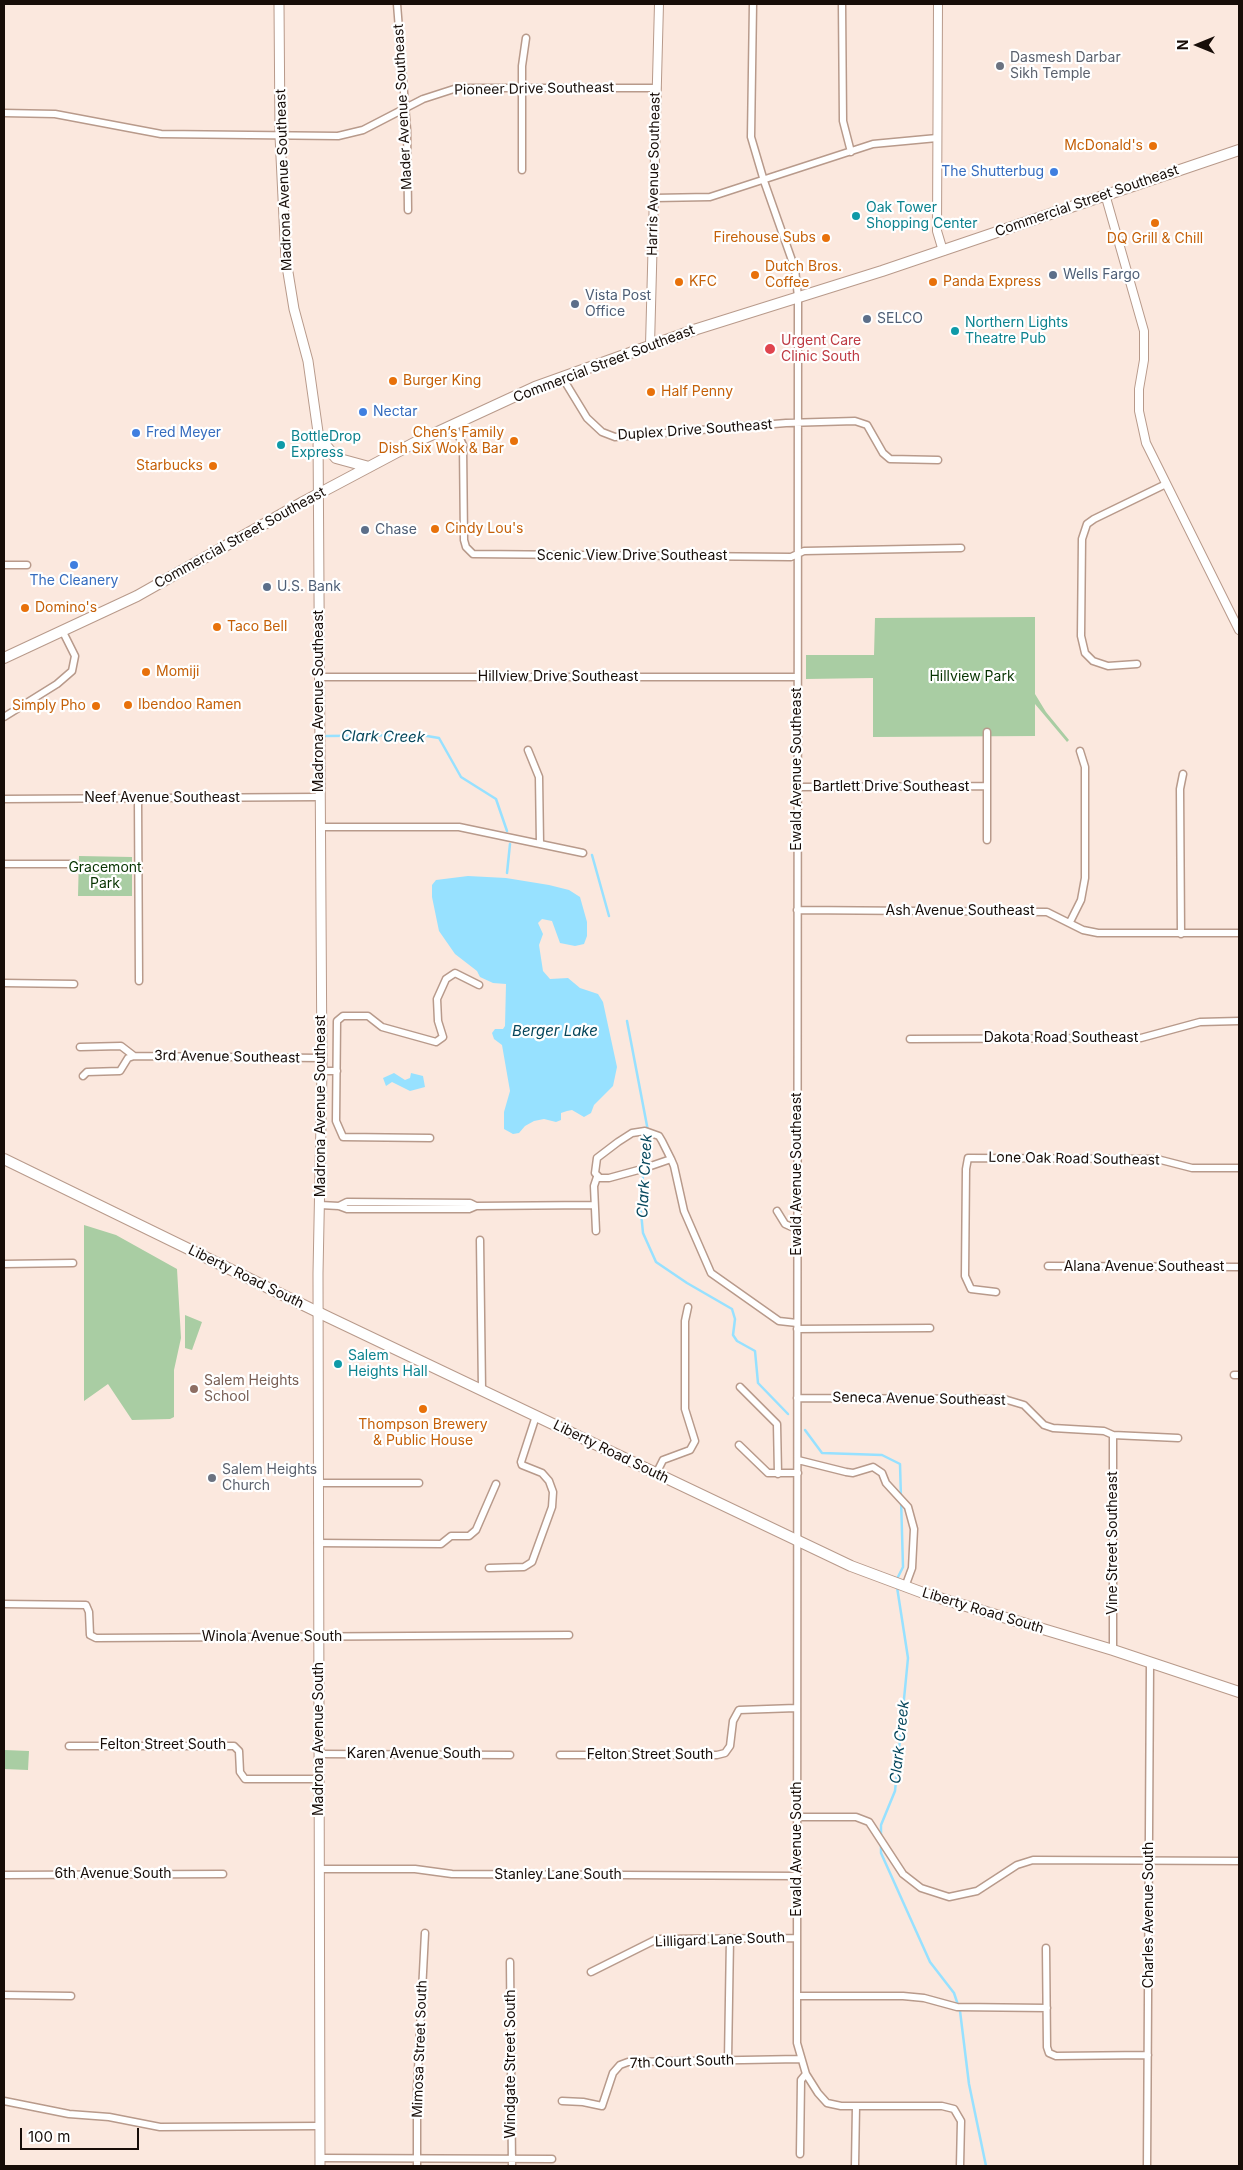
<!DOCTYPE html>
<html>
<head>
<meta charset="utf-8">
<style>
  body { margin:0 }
  #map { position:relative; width:1243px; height:2170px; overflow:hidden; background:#fbe8de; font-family:Inter,sans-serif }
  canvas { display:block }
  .frame { position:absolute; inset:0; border:5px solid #170d08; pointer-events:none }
  .north { position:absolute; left:1173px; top:20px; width:50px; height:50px; -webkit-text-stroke:4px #fff; paint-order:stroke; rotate:270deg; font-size:14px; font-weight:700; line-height:20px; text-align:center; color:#170d08 }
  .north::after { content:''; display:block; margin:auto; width:18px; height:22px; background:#170d08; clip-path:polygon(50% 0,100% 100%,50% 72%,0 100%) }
  .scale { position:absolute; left:20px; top:2128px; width:119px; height:22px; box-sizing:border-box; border:2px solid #170d08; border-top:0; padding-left:6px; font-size:15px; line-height:18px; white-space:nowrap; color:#170d08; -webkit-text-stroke:4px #fff; paint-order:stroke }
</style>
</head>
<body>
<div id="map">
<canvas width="1243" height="2170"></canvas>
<div class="frame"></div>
<div class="north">N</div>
<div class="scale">100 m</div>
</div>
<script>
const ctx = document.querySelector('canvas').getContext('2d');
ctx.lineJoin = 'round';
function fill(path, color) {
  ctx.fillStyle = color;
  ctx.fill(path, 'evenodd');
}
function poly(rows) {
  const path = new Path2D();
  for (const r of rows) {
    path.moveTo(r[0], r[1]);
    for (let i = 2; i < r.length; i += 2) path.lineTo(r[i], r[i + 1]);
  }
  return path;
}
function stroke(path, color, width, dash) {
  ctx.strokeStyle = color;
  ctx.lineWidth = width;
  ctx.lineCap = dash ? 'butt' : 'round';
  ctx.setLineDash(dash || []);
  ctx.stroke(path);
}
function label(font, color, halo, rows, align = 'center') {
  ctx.font = font + ' Inter,sans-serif';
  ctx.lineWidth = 4.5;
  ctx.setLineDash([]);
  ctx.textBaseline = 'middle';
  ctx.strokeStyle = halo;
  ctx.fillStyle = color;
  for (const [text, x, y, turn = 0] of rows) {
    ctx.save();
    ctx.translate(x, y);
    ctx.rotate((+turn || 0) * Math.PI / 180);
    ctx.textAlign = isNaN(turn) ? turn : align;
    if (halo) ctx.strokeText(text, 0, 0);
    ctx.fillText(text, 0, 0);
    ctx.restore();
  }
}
const green = poly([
  [1035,617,1035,694,1046,712,1069,740,1067,742,1035,704,1035,736,873,737,873,678,806,679,806,655,874,655,875,618],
  [79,856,132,857,132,896,78,896],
  [84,1225,116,1235,177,1269,181,1338,174,1370,174,1417,170,1419,132,1420,108,1384,84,1401],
  [185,1315,202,1322,192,1350,185,1348],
  [4,1750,29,1751,28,1770,4,1769]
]);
const water = poly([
  [468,876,506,878,549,885,569,890,580,897,587,922,587,936,584,944,575,946,560,943,552,921,542,919,538,923,543,934,539,945,543,971,550,979,568,978,580,988,598,994,603,1002,617,1067,613,1086,594,1105,591,1113,584,1117,572,1110,567,1111,561,1113,561,1120,556,1122,544,1119,534,1121,525,1126,519,1133,513,1134,504,1129,504,1112,510,1091,502,1045,494,1039,492,1033,495,1029,503,1029,505,1026,506,984,493,983,480,977,477,971,455,954,439,931,432,897,432,885,436,880],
  [394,1073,405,1080,410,1078,411,1073,423,1076,425,1087,410,1091,392,1082,386,1086,383,1078]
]);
const stream = poly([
  [326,736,421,735,439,738,461,777,496,799,507,831],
  [592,855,609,916],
  [507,873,510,844],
  [627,1021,648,1131,640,1202,643,1233,656,1262,687,1283,732,1309,735,1319,733,1335,737,1341,755,1351,758,1383,788,1414],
  [805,1430,822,1453,882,1455,900,1464,903,1567,897,1579],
  [881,1837,881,1825,895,1791,908,1658,897,1587],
  [881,1842,881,1853,930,1962,954,1993,960,2011,969,2084,986,2166]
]);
const minor = poly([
  [397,4,407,130,408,210],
  [753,4,751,137,764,181,795,269,798,297,797,2043,806,2074,818,2093,827,2103,841,2106,942,2106,954,2109,961,2121,960,2166],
  [842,4,843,121,851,152],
  [4,113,55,114,161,134,338,136,363,130,423,99,457,88,657,88],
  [522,170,522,66,526,38],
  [654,198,710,197,873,144,937,138],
  [562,377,587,418,602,432,615,437,786,423,855,421,867,425,883,453,890,459,938,460],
  [453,424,463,445,464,540,466,547,473,554,791,557,804,551,961,548],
  [4,565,27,565],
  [1137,664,1108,666,1093,661,1085,653,1081,636,1082,539,1087,524,1094,519,1166,484],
  [319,677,796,677],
  [4,717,57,684,72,671,75,656,63,632],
  [987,732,987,840],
  [528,750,539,777,540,844],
  [796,787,986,786],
  [4,799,319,797],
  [138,799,139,981],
  [320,827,459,827,583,853],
  [4,864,76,864],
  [797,910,1047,912,1083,930,1098,933,1239,933],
  [1070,922,1081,900,1085,878,1085,767,1080,751],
  [1181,934,1180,789,1183,774],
  [4,983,74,984],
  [910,1039,1141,1038,1200,1022,1239,1021],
  [80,1047,121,1046,134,1056,321,1058],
  [322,1071,337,1071],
  [83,1076,87,1072,120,1071,128,1058,134,1056],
  [430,1138,343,1137,336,1121,337,1021,343,1016,368,1016,382,1027,436,1042,443,1037,438,1021,437,999,446,979,455,973,479,985],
  [671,1159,642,1169,609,1178,600,1178,595,1173,597,1158,618,1142,632,1133,645,1131,659,1136,662,1141,671,1159,674,1166,684,1211,711,1273,779,1321,797,1323],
  [320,1205,339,1206,347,1209,469,1209,476,1206,594,1205],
  [339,1206,347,1202,470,1203,476,1206],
  [777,1211,785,1224,796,1229],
  [596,1231,594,1186,597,1177],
  [480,1240,482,1390],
  [4,1264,73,1263],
  [1048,1266,1239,1267],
  [996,1292,971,1289,965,1276,966,1169,968,1158,1157,1159,1192,1168,1239,1168],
  [797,1329,930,1328],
  [1234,1375,1239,1375],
  [740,1387,777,1424,778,1474],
  [797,1398,1004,1399,1024,1405,1044,1425,1053,1428,1104,1431,1113,1435,1178,1438],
  [739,1445,768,1473,798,1473],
  [798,1460,846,1472,853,1473,873,1467,882,1473,886,1483,908,1507,914,1529,912,1568,905,1587],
  [656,1474,663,1460,690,1450,695,1441,685,1409,685,1321,688,1307],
  [318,1483,419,1483],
  [318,1543,441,1544,451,1536,469,1536,476,1530,496,1484],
  [489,1568,524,1567,532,1562,552,1507,553,1492,549,1481,542,1473,522,1465,521,1462,536,1416],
  [4,1604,86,1605,89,1612,90,1635,96,1638,569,1635],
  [1113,1650,1113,1435],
  [69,1746,234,1746,239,1751,240,1772,245,1779,319,1779],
  [319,1754,510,1755],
  [560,1755,717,1755,725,1753,730,1746,733,1721,739,1710,796,1708],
  [797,1817,856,1817,869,1822,903,1874,921,1888,949,1897,977,1891,1017,1865,1033,1860,1239,1861],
  [319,1869,415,1869,452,1874,797,1876],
  [4,1875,223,1874],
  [1046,1948,1047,2047,1049,2053,1056,2056,1148,2055],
  [510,1962,512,2166],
  [591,1972,657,1939,797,1938],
  [4,1995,71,1996],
  [797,1996,903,1996,924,1998,957,2007,1047,2008],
  [728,2060,730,1938],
  [4,2101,69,2114,109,2117,160,2127,320,2126],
  [562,2101,583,2102,602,2106,613,2073,620,2065,628,2062,800,2059],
  [800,2154,801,2080,806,2074],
  [320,2158,552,2159],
  [417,2166,417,2089,425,1933],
  [855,2166,856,2106],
  [1147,2166,1150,1664]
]);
const tertiary = poly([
  [938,4,937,231,943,251],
  [1105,194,1144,331,1144,360,1139,389,1139,411,1146,443,1239,630],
  [650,345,659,4]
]);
const secondary = poly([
  [279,4,280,136,286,260,294,309,308,361,318,432,322,1071,318,1273,320,2166]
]);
const primary = poly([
  [318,436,336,458,369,467],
  [4,658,137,596,303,502,416,442,535,387,697,329,882,271,1239,150],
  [4,1159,328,1317,851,1566,926,1594,1113,1650,1239,1692]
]);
const markers = [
  [1000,66,5,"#6b7280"],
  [1153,146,5,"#e8710a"],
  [1054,172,5,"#3f7fe0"],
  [856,216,5,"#0f9aa8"],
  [1155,223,5,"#e8710a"],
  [826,238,5,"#e8710a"],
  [755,275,5,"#e8710a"],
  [1053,275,5,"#5c6f8a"],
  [679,282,5,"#e8710a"],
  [933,282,5,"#e8710a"],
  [575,304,5,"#5c6f8a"],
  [867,319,5,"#5c6f8a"],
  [955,331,5,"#0f9aa8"],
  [770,349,6,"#e0444e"],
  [393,381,5,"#e8710a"],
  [651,392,5,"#e8710a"],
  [363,412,5,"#3f7fe0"],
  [136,433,5,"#3f7fe0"],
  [514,441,5,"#e8710a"],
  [281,445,5,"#0f9aa8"],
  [213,466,5,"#e8710a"],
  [435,529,5,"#e8710a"],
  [365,530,5,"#5c6f8a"],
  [74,565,5,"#3f7fe0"],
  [267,587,5,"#5c6f8a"],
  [25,608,5,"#e8710a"],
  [217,627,5,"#e8710a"],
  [146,672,5,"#e8710a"],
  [128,705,5,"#e8710a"],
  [96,706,5,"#e8710a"],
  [338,1364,5,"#0f9aa8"],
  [194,1389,5,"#8d6e63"],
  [423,1409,5,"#e8710a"],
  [212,1478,5,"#6b7280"]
];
const worshipNames = [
  ["Dasmesh Darbar",1010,58],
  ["Sikh Temple",1010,74],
  ["Salem Heights",222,1470],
  ["Church",222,1486]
];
const streetNames = [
  ["Pioneer Drive Southeast",534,89,-1],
  ["Mader Avenue Southeast",403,107,-93],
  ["Harris Avenue Southeast",654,174,-89],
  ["Madrona Avenue Southeast",284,180,-92],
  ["Commercial Street Southeast",1087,201,-19],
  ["Commercial Street Southeast",604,364,-21],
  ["Duplex Drive Southeast",695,430,-4],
  ["Commercial Street Southeast",240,538,-29],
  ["Scenic View Drive Southeast",632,556],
  ["Hillview Drive Southeast",558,677],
  ["Madrona Avenue Southeast",319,701,-90],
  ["Ewald Avenue Southeast",797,769,-90],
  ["Bartlett Drive Southeast",891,787],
  ["Neef Avenue Southeast",162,798],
  ["Ash Avenue Southeast",960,911],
  ["Dakota Road Southeast",1061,1038],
  ["3rd Avenue Southeast",227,1057,1],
  ["Madrona Avenue Southeast",321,1106,-90],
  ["Lone Oak Road Southeast",1074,1159,1],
  ["Ewald Avenue Southeast",797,1174,-90],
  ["Alana Avenue Southeast",1144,1267],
  ["Liberty Road South",246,1277,26],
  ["Seneca Avenue Southeast",919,1399,1],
  ["Liberty Road South",611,1452,26],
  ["Vine Street Southeast",1113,1543,-90],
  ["Liberty Road South",983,1611,17],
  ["Winola Avenue South",272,1637],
  ["Madrona Avenue South",319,1739,-90],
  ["Felton Street South",163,1745],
  ["Karen Avenue South",414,1754],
  ["Felton Street South",650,1755],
  ["Ewald Avenue South",797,1849,-90],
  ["6th Avenue South",113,1874],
  ["Stanley Lane South",558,1875],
  ["Charles Avenue South",1149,1915,-90],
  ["Lilligard Lane South",720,1940,-2],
  ["Mimosa Street South",420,2049,-88],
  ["7th Court South",682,2062,-2],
  ["Windgate Street South",511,2064,-90]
];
const foodNames = [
  ["McDonald's",1143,146,"right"],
  ["Firehouse Subs",816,238,"right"],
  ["DQ Grill & Chill",1155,239,"center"],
  ["Dutch Bros.",765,267],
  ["Coffee",765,283],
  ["KFC",689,282],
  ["Panda Express",943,282],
  ["Burger King",403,381],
  ["Half Penny",661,392],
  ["Chen’s Family",504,433,"right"],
  ["Dish Six Wok & Bar",504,449,"right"],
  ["Starbucks",203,466,"right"],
  ["Cindy Lou's",445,529],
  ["Domino's",35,608],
  ["Taco Bell",227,627],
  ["Momiji",156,672],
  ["Ibendoo Ramen",138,705],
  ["Simply Pho",86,706,"right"],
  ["Thompson Brewery",423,1425,"center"],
  ["& Public House",423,1441,"center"]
];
const shopNames = [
  ["The Shutterbug",1044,172,"right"],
  ["Nectar",373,412],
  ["Fred Meyer",146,433],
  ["The Cleanery",74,581,"center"]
];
const cultureNames = [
  ["Oak Tower",866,208],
  ["Shopping Center",866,224],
  ["Northern Lights",965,323],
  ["Theatre Pub",965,339],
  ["BottleDrop",291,437],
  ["Express",291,453],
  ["Salem",348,1356],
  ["Heights Hall",348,1372]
];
const serviceNames = [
  ["Wells Fargo",1063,275],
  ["Vista Post",585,296],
  ["Office",585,312],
  ["SELCO",877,319],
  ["Chase",375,530],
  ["U.S. Bank",277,587]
];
const healthNames = [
  ["Urgent Care",781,341],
  ["Clinic South",781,357]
];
const parkNames = [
  ["Hillview Park",972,677],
  ["Gracemont",105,868],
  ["Park",105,884]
];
const educationNames = [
  ["Salem Heights",204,1381],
  ["School",204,1397]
];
const waterNames = [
  ["Clark Creek",383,737,1],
  ["Berger Lake",555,1031],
  ["Clark Creek",645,1176,-87],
  ["Clark Creek",900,1742,-84]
];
fill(green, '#a9cda3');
fill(water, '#97e1ff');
stroke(stream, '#97e1ff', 2.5);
stroke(minor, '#b89a8b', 9);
stroke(tertiary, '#b89a8b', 10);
stroke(secondary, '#b89a8b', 11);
stroke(primary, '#b89a8b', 12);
stroke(minor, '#fff', 6);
stroke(tertiary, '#fff', 8);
stroke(secondary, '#fff', 9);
stroke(primary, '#fff', 10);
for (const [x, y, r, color] of markers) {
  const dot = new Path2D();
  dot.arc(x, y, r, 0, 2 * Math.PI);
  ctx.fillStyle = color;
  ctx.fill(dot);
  stroke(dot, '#fff', 2);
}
label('14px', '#5b616d', '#fff', worshipNames, 'left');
label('14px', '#170d08', '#fff', streetNames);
label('14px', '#c56008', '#fff', foodNames, 'left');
label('14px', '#366cbe', '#fff', shopNames, 'left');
label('14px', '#0d838f', '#fff', cultureNames, 'left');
label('14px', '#4e5e75', '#fff', serviceNames, 'left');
label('14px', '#be3a42', '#fff', healthNames, 'left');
label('14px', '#073301', '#fff', parkNames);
label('14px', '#785e54', '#fff', educationNames, 'left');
label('italic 15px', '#06475c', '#fff', waterNames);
</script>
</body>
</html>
